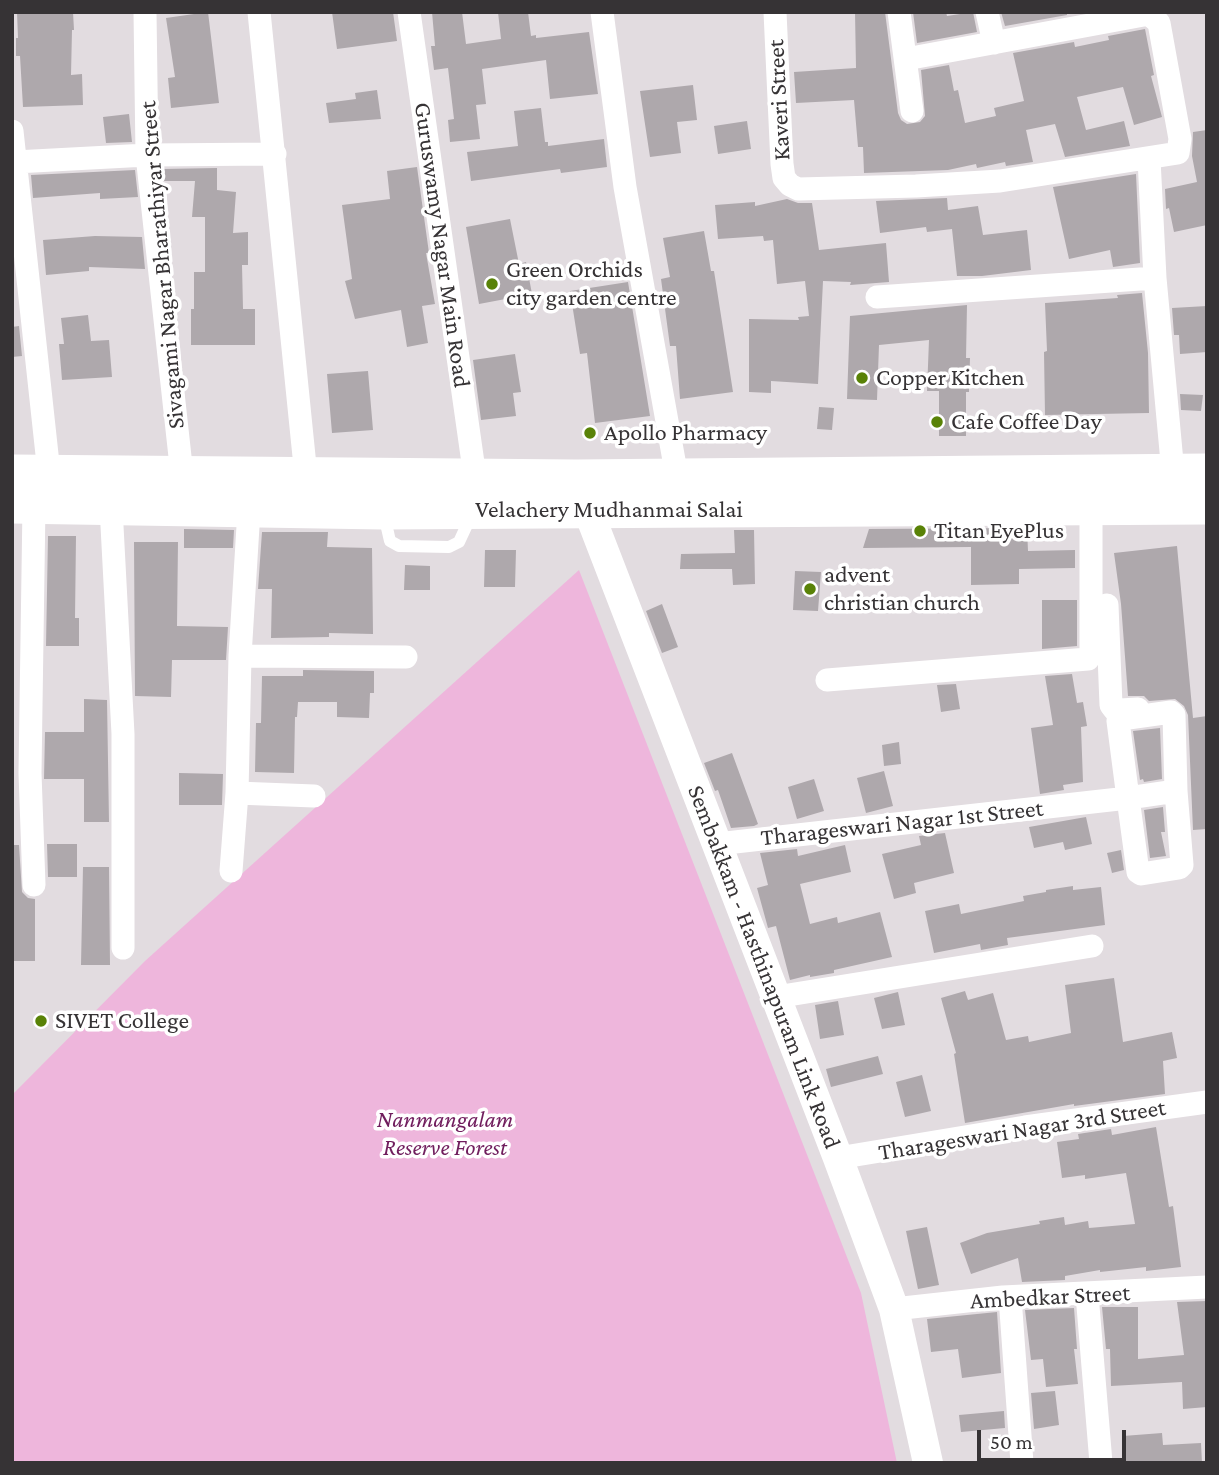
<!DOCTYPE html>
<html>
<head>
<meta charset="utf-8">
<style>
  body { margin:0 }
  #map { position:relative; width:1219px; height:1475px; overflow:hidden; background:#e2dce0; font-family:"Crimson Pro",serif }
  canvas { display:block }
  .frame { position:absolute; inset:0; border:14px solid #363335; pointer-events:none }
  .scale { position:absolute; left:977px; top:1430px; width:149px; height:32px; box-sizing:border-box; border:4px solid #363335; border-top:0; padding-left:9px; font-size:21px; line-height:24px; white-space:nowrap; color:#363335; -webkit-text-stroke:5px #fff; paint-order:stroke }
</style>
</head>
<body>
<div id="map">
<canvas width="1219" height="1475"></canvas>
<div class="frame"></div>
<div class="scale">50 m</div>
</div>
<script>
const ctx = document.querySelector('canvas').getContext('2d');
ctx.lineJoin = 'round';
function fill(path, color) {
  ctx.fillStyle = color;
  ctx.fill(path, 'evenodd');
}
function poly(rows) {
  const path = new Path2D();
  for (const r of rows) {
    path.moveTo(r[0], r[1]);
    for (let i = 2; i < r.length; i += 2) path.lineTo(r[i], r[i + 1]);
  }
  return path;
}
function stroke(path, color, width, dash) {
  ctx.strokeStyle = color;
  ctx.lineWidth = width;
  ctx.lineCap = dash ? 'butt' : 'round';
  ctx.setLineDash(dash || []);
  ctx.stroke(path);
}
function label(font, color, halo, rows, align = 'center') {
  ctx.font = font + ' "Crimson Pro",serif';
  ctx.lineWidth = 7;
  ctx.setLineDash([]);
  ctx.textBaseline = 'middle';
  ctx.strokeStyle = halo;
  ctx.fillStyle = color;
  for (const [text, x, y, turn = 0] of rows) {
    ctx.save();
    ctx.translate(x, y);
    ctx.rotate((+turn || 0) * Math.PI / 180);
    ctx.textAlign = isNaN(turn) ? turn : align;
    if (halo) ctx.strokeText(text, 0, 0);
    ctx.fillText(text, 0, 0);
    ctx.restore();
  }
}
const green = poly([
  [579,570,861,1293,897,1463,12,1463,12,1095,145,961]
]);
const building = poly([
  [17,12,73,12,74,30,72,30,71,75,82,74,83,105,23,107,20,56,16,56,16,38,18,38],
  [208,12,219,103,171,108,168,78,175,77,166,18],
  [332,12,393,12,397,41,337,49],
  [432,12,462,12,466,44,501,39,498,12,528,12,531,36,536,35,536,38,589,32,598,94,550,99,546,60,482,69,486,104,476,105,480,139,450,142,448,120,454,119,448,68,434,70,431,46,435,46],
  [855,12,885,12,898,113,901,120,907,124,920,122,925,116,921,70,949,65,954,91,958,90,965,123,996,116,994,108,1024,101,1013,53,1074,42,1075,47,1109,40,1108,36,1145,29,1154,75,1151,76,1162,117,1134,125,1123,87,1077,97,1086,130,1124,121,1130,146,1065,157,1055,124,1026,130,1033,162,1006,166,1005,162,977,168,976,164,948,170,864,173,863,147,858,147,854,100,796,103,794,72,856,68],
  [913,12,946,12,947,16,973,12,977,32,917,43],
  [1001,12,1067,12,1067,15,1005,26],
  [693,85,697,120,677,122,681,153,650,157,640,91],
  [377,90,381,119,329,123,326,103,356,99,355,93],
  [541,108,545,142,548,142,548,146,604,139,607,167,561,173,560,169,471,181,467,152,518,146,514,111],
  [129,114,132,142,106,143,103,117],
  [747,121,751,149,718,154,714,126],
  [1207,130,1207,225,1174,232,1169,208,1166,209,1165,189,1197,182,1192,156,1193,132],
  [417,167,429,253,426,253,435,304,422,306,428,343,407,347,401,310,355,319,345,281,352,279,342,205,390,199,387,171],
  [217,168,217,190,236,192,233,233,248,232,248,265,242,265,243,309,255,309,255,345,191,345,191,309,194,309,194,272,205,272,205,217,192,217,195,181,164,181,163,169],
  [135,170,138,197,100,199,100,193,33,198,31,175],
  [1136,174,1140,263,1113,267,1110,250,1069,259,1053,187],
  [947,198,948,210,978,206,983,235,1027,230,1031,270,982,276,957,276,952,229,927,232,926,227,880,233,876,201],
  [787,199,798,203,812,203,819,250,886,243,889,282,850,285,851,282,823,281,818,384,771,381,771,393,749,392,749,319,799,320,798,317,809,316,805,281,777,284,773,240,764,241,763,236,718,239,715,205,755,202,755,206],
  [510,219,519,264,526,262,532,294,479,304,466,227],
  [704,231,711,271,714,271,733,392,680,399,676,346,670,346,661,279,670,277,663,238],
  [95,236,142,237,145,269,89,267,89,271,46,275,43,240],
  [628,282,650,416,595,423,587,353,580,354,570,291],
  [1142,293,1148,353,1149,413,1045,415,1044,352,1047,351,1045,303,1118,298,1117,295],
  [967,305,966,358,970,358,969,392,966,392,966,436,939,436,939,391,927,391,929,340,879,345,877,400,847,399,850,316],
  [1207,306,1207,352,1180,354,1179,335,1174,335,1172,308],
  [88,315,91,341,109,340,112,377,62,380,59,344,64,344,61,318],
  [19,326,22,356,12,357,12,327],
  [515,354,521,392,513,393,516,416,481,420,473,360],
  [368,371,373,430,332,433,327,374],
  [1180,394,1203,395,1201,411,1181,410],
  [819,407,834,408,832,430,817,429],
  [1027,528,1028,551,1075,550,1075,568,1019,569,1019,584,971,585,971,547,863,548,869,529],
  [184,529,234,530,233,548,184,548],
  [734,530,754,530,755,584,733,585,732,569,680,569,681,554,735,553],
  [262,532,328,532,327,547,372,548,373,634,329,633,329,637,271,638,272,589,258,589],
  [48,536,76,536,75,618,79,618,79,646,46,646],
  [134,542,178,542,177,626,228,627,226,660,172,660,171,697,135,696],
  [1177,546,1193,718,1207,716,1207,829,1193,830,1188,715,1184,706,1175,699,1149,701,1144,696,1128,696,1121,604,1114,553],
  [485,550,516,550,515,587,484,587],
  [405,565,430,566,430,590,404,590],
  [795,571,821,572,818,611,793,610],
  [1042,600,1077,600,1077,646,1042,649],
  [662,604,678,647,662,653,646,611],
  [303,670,374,671,374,693,370,693,369,718,337,717,337,702,298,702,297,717,295,717,294,773,255,772,256,723,261,723,262,676,303,676],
  [1072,674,1077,703,1083,702,1087,726,1081,727,1083,782,1063,785,1064,790,1040,794,1031,728,1053,725,1045,676],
  [956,684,960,709,941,712,937,685],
  [84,699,107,700,109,822,84,822,84,779,44,779,45,732,84,732],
  [1160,728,1162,779,1144,782,1143,779,1140,780,1133,731],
  [899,742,901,764,884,766,882,745],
  [732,753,758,824,754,826,731,828,718,790,715,791,704,763],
  [884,771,893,806,866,813,857,778],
  [179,773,223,774,222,805,179,805],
  [814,779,824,811,797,819,788,787],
  [1163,807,1165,832,1161,832,1166,856,1150,858,1144,810],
  [1086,817,1092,844,1065,850,1063,842,1034,848,1029,827],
  [945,833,954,873,914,883,916,893,894,899,882,854,921,845,919,836],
  [47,844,77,844,77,877,48,877],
  [12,845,19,845,22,892,28,898,35,899,35,961,12,961],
  [845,845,851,872,800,884,810,924,837,917,838,923,880,912,892,957,834,970,834,973,810,977,810,975,790,980,776,926,768,928,757,888,768,885,760,853,797,849,798,856],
  [1121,850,1124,870,1112,873,1107,853],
  [83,867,109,867,110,965,81,965],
  [1073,886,1073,890,1101,887,1105,925,1007,938,1008,945,981,950,980,944,934,953,925,911,959,904,961,914,1024,901,1023,896,1046,892,1046,890],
  [1114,978,1123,1042,1172,1032,1177,1058,1163,1061,1165,1094,1074,1106,1074,1104,965,1123,954,1054,956,1053,941,998,965,991,968,1000,993,993,1006,1040,1028,1036,1029,1042,1071,1033,1065,985],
  [898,992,905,1025,882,1029,874,998],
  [838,1001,844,1035,820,1039,815,1005],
  [878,1056,883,1074,831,1087,826,1069],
  [922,1075,931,1111,905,1117,896,1082],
  [1156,1127,1169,1207,1173,1206,1181,1267,1146,1271,1146,1267,1100,1272,1100,1270,1065,1276,1065,1280,1022,1282,1018,1258,971,1274,960,1243,987,1233,1040,1224,1039,1221,1064,1217,1065,1225,1088,1221,1089,1228,1135,1224,1126,1173,1085,1179,1085,1175,1062,1178,1057,1142,1079,1139,1078,1134,1111,1129,1112,1135],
  [927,1227,939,1285,918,1289,906,1231],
  [1207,1301,1207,1407,1183,1409,1182,1382,1111,1386,1110,1349,1106,1349,1102,1307,1138,1307,1138,1359,1184,1355,1177,1302],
  [1074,1308,1077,1349,1074,1349,1078,1384,1046,1387,1043,1359,1031,1360,1025,1310],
  [997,1312,1001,1373,962,1378,958,1349,931,1352,927,1319],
  [1055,1391,1059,1425,1034,1429,1031,1393],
  [1004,1411,1005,1428,961,1432,959,1415],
  [1162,1433,1163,1445,1201,1443,1202,1463,1125,1463,1123,1436]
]);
const service = poly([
  [384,515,390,541,399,546,449,547,459,542,472,514]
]);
const minor = poly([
  [145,12,147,155,182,475],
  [259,12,306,476],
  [409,12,475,477],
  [602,12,625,187,677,477],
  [775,12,782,164,784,178,790,185,798,189,916,186,1000,181,1178,153,1180,139,1159,23,1149,14,906,59],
  [899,12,912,111],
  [987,12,994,43],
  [12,131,49,473],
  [1149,159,1155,278,1173,473],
  [15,162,147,155,275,154],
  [877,297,1155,278],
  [111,507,123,734,123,948],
  [1107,605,1111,705,1114,709,1120,710,1138,709],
  [240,656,406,657],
  [827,680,1088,659,1091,653,1091,507],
  [237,793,314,796],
  [717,844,1128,798,1118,721,1121,719,1171,712,1174,715,1176,791,1182,865,1179,868,1141,874,1138,872,1128,798,1176,791],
  [231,871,237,793,240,656,249,510],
  [34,885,30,773,34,505],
  [776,997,1092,946],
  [838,1158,1025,1127,1207,1102],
  [1087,1294,1101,1463],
  [1010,1297,1022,1463],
  [894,1309,1003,1297,1207,1287]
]);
const tertiary = poly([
  [581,492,838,1158,894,1309,928,1463]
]);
const primary = poly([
  [12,473,576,478,1207,472],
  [12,505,383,511,1207,506]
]);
const markers = [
  [492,284,7,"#598207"],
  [862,378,7,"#598207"],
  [937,422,7,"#598207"],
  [590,433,7,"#598207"],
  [920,531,7,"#598207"],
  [810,589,7,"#598207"],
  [41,1021,7,"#598207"]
];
const streetNames = [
  ["Kaveri Street",779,100,-93],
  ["Guruswamy Nagar Main Road",442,245,82],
  ["Sivagami Nagar Bharathiyar Street",162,265,-95],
  ["Velachery Mudhanmai Salai",609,510],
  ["Tharageswari Nagar 1st Street",902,823,-6],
  ["Sembakkam - Hasthinapuram Link Road",764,967,69],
  ["Tharageswari Nagar 3rd Street",1022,1130,-9],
  ["Ambedkar Street",1050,1297,-3]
];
const poiNames = [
  ["Green Orchids",506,270],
  ["city garden centre",506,298],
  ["Copper Kitchen",876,378],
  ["Cafe Coffee Day",951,422],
  ["Apollo Pharmacy",604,433],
  ["Titan EyePlus",934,531],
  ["advent",824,575],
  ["christian church",824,603],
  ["SIVET College",55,1021]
];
const parkNames = [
  ["Nanmangalam",445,1120],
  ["Reserve Forest",445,1148]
];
fill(green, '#eeb6dc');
fill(building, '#aea8ac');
stroke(service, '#fff', 12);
stroke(minor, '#fff', 23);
stroke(tertiary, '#fff', 30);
stroke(primary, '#fff', 37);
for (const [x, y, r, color] of markers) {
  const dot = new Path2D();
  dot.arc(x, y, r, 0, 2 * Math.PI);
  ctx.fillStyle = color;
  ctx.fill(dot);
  stroke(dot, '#fff', 2.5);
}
label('24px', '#363335', '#fff', streetNames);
label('24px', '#363335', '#fff', poiNames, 'left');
label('italic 24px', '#701d5d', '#fff', parkNames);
</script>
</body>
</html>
